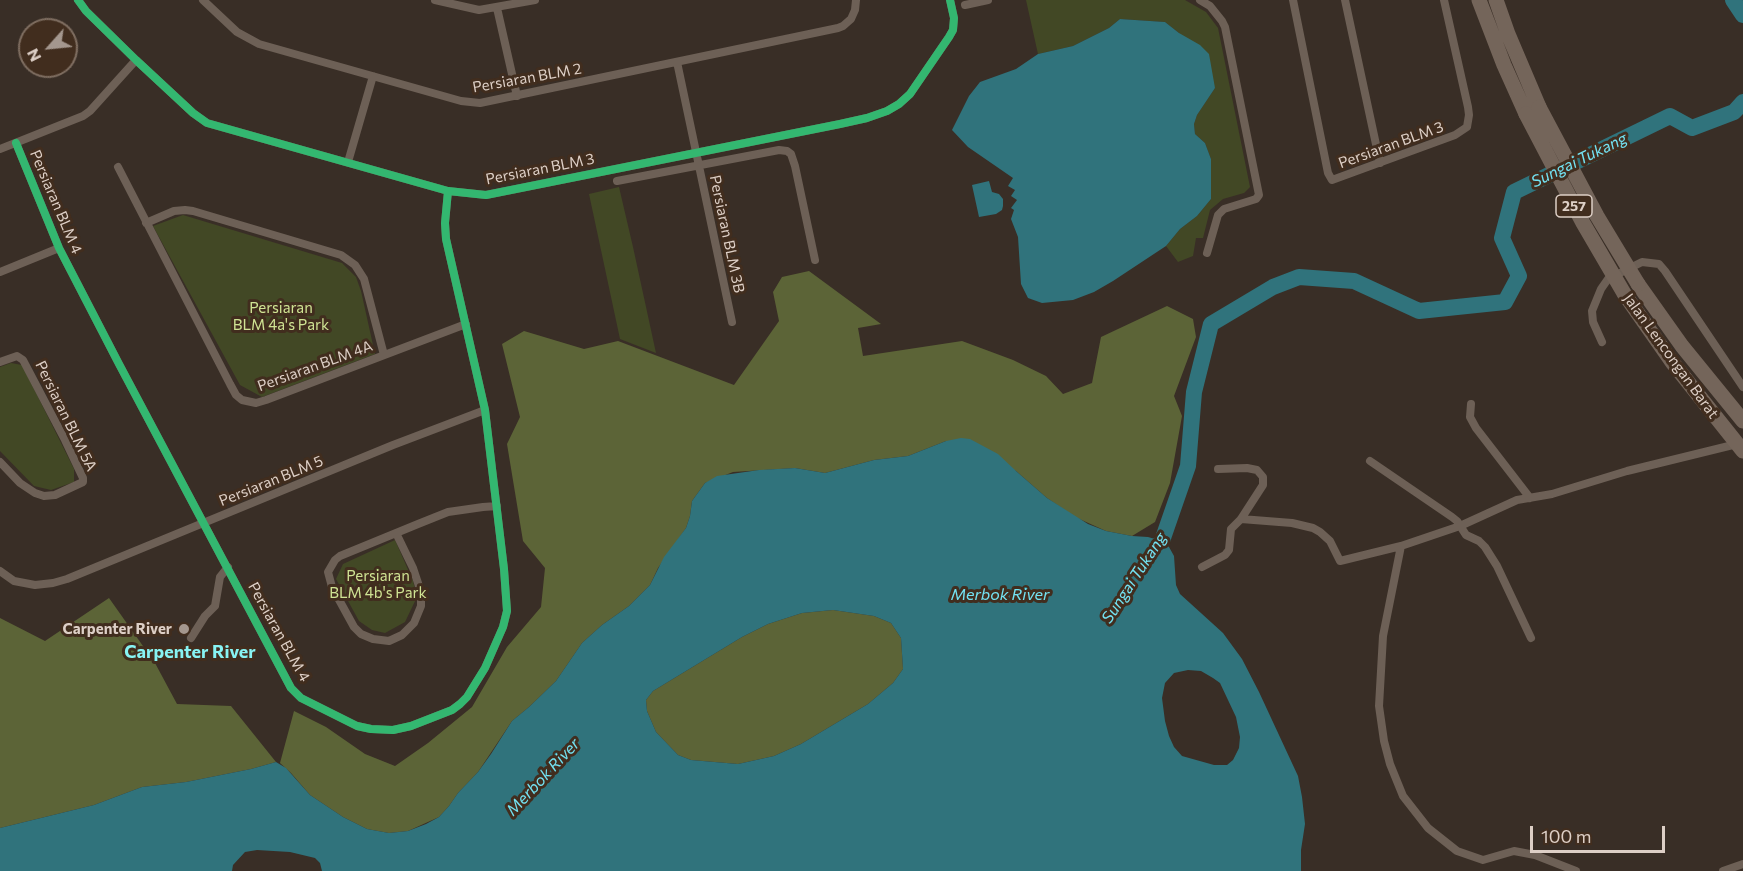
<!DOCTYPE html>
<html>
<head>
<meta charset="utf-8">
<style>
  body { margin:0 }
  #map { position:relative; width:1743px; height:871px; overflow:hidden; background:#392e26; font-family:Commissioner,sans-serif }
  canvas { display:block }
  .north { position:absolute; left:18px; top:18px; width:60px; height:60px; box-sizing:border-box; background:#412d1e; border:2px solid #7f6e61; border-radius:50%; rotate:243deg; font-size:16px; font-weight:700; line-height:24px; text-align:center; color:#ddcfc6 }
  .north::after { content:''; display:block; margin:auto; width:21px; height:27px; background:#a4978e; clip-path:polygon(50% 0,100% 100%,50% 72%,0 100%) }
  .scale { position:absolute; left:1530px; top:826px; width:135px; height:27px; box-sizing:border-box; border:3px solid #ddcfc6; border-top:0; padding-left:8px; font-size:18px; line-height:21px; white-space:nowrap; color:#ddcfc6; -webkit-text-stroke:4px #412d1e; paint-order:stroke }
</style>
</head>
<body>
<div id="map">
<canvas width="1743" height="871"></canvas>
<div class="north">N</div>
<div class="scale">100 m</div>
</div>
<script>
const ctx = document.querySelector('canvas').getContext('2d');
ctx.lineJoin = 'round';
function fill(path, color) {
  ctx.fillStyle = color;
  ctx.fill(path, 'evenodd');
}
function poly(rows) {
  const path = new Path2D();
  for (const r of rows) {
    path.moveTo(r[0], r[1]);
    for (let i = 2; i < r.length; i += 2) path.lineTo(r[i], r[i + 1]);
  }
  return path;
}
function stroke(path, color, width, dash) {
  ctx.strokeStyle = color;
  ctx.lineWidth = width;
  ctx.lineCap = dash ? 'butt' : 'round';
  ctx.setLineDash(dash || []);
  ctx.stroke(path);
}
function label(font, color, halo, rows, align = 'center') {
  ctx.font = font + ' Commissioner,sans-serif';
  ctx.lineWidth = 6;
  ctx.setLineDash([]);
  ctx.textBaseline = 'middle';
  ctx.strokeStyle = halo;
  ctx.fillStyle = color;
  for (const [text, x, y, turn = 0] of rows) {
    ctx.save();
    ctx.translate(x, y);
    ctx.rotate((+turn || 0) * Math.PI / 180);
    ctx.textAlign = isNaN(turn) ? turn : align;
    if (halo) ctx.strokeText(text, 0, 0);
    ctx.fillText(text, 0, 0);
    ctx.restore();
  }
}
const green = poly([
  [1026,0,1185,0,1206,12,1218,28,1250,187,1244,193,1223,199,1210,210,1203,238,1196,238,1193,256,1178,262,1166,246,1180,229,1197,216,1211,199,1211,159,1205,143,1195,134,1194,124,1197,115,1215,88,1179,33,1165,22,1120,19,1109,28,1073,46,1038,54],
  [619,187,633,247,656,353,620,339,589,194],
  [183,215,342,263,356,277,361,291,375,354,262,397,240,385,153,226],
  [11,363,22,365,74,469,74,482,51,490,34,486,0,451,0,367],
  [395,540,413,581,417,597,405,622,385,633,372,630,359,621,336,579,343,564]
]);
const forest = poly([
  [809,271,881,324,858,328,863,356,962,341,1013,360,1046,376,1063,394,1092,383,1101,337,1167,306,1193,319,1196,337,1174,396,1182,416,1170,483,1155,522,1132,536,1106,531,1075,517,1047,498,1016,471,946,441,908,456,874,460,825,473,795,468,733,472,705,483,692,501,690,516,686,528,658,568,650,585,629,606,602,625,582,643,556,681,529,707,512,721,478,772,458,793,449,806,439,817,408,831,389,833,367,829,343,817,310,795,291,773,280,763,294,711,326,727,365,754,395,766,428,743,472,707,507,647,541,607,545,568,523,541,507,444,520,417,502,344,524,331,584,349,618,341,734,385,779,321,773,292,782,277],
  [109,598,155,663,177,704,231,706,276,762,251,769,186,782,142,787,94,805,0,828,0,618,45,641],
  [833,610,874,616,891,623,901,638,903,669,893,683,868,704,801,744,774,756,738,764,691,760,678,755,656,732,647,711,646,700,653,691,742,637,768,624,802,613]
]);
const water = poly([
  [1120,19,1165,22,1179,33,1200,45,1209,54,1215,88,1197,115,1194,124,1195,134,1205,143,1211,159,1211,199,1197,216,1180,229,1166,246,1113,281,1094,292,1073,300,1042,303,1028,298,1021,284,1018,237,1011,219,1014,210,1011,208,1017,200,1011,196,1015,190,1008,186,1013,178,968,147,952,130,969,96,980,82,1016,69,1038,54,1073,46,1109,28],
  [989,181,992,192,999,194,1003,199,1003,206,1002,210,996,214,979,217,972,185],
  [961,438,970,439,998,454,1016,471,1047,498,1088,524,1106,531,1132,536,1148,537,1162,541,1169,547,1174,556,1176,585,1180,594,1223,633,1242,659,1259,692,1298,776,1302,797,1305,824,1301,850,1301,871,322,871,320,863,315,858,290,852,257,850,245,852,233,865,232,871,0,871,0,828,94,805,142,787,186,782,251,769,276,762,286,768,310,795,343,817,367,829,389,833,408,831,426,824,439,817,449,806,458,793,478,772,491,754,512,721,529,707,556,681,582,643,602,625,629,606,650,585,664,557,686,528,690,516,692,501,705,483,717,476,759,470,795,468,825,473,874,460,908,456,946,441],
  [833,610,874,616,891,623,901,638,903,669,893,683,868,704,801,744,774,756,738,764,691,760,678,755,656,732,647,711,646,700,653,691,742,637,768,624,802,613],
  [1188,670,1201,671,1213,678,1220,683,1236,717,1240,737,1239,748,1233,760,1227,765,1214,765,1182,756,1174,747,1169,736,1165,721,1162,698,1165,683,1174,673]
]);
const river = poly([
  [1733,0,1743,15],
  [1149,559,1162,541,1188,466,1194,392,1211,324,1273,287,1299,277,1354,281,1419,311,1505,302,1519,276,1502,238,1514,192,1670,116,1692,128,1734,112,1743,102]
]);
const street = poly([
  [78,0,86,11,136,60,193,113,207,123,448,191,486,195,840,124,867,118,887,111,899,104,910,94,949,37,953,30,954,18,950,0],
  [203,0,237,32,259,44,461,101,480,103,838,28,843,26,851,19,855,10,856,0],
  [435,0,479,10,535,0],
  [1200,0,1210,6,1222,21,1225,27,1259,195,1256,199,1224,209,1218,215,1207,253],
  [1293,0,1328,173,1332,180,1455,135,1467,127,1469,115,1468,107,1444,0],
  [1345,0,1380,163],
  [965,5,988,0],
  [497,8,517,96],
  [677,62,732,322],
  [16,143,59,248,119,364,291,688,301,698,357,726,371,729,393,730,411,726,452,710,460,704,467,697,485,668,503,627,507,611,504,569,485,410,446,239,445,223,448,191],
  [0,149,83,116,90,111,136,60],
  [348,162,373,76],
  [118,167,230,384,236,395,242,400,256,403,266,400,466,324],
  [617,181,779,150,787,151,791,154,795,166,815,260],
  [146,223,174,211,185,210,193,211,341,255,355,265,364,279,384,355],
  [0,272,59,248],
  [1602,342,1593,322,1592,311,1601,289,1608,279,1642,262,1659,264,1665,271,1743,387],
  [0,362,17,356,23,360,65,440,83,478,83,482,55,495,44,496,35,493,20,483,0,462],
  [1471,404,1470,417,1476,428,1530,498],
  [1370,461,1452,517,1457,521,1466,535,1479,541,1485,547,1497,566,1531,638],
  [1241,519,1292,523,1313,528,1320,532,1330,541,1340,561,1401,546,1460,526,1517,500,1552,494,1627,471,1737,444],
  [396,533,413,568,418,583,421,594,421,606,414,623,402,635,389,641,373,639,361,634,354,627,332,587,328,572,335,560,340,556,418,524,448,512,483,507,497,506],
  [1401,546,1383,636,1379,706,1384,741,1390,764,1403,796,1428,828,1457,851,1483,860,1514,851,1535,855,1576,871],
  [1202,567,1225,555,1229,550,1231,529,1241,519,1263,485,1263,477,1257,470,1247,468,1218,469],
  [0,571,14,581,35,585,53,583,67,579,393,445,485,410],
  [191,638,205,616,215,606,220,577,228,567],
  [1723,871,1743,864]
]);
const highway = poly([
  [1479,0,1504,65,1526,114],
  [1496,0,1508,34,1539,107],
  [1638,284,1682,346,1743,421],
  [1625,295,1672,362,1743,451]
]);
const highwayBridge = poly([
  [1539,107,1597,216,1638,284],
  [1526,114,1583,223,1625,295]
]);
const cycleway = poly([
  [78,0,86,11,136,60,193,113,207,123,448,191,486,195,840,124,867,118,887,111,899,104,910,94,949,37,953,30,954,18,950,0],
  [16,143,59,248,119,364,291,688,301,698,357,726,371,729,393,730,411,726,452,710,460,704,467,697,485,668,503,627,507,611,504,569,485,410,446,239,445,223,448,191]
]);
const markers = [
  [184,629,6,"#a4978e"]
];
const shields = [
  [1574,206,36]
];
const shieldNames = [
  ["257",1574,206]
];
const streetNames = [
  ["Persiaran BLM 2",527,78,-10],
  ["Persiaran BLM 3",1391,145,-20],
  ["Persiaran BLM 3",540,169,-11],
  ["Persiaran BLM 4",56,202,67],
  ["Persiaran BLM 3B",727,234,78],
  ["Jalan Lencongan Barat",1671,356,54],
  ["Persiaran BLM 4A",315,366,-20],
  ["Persiaran BLM 5A",66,416,64],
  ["Persiaran BLM 5",271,481,-22],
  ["Persiaran BLM 4",279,632,61]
];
const parkNames = [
  ["Persiaran",281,308],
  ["BLM 4a's Park",281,325],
  ["Persiaran",378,576],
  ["BLM 4b's Park",378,593]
];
const poiNames = [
  ["Carpenter River",172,629]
];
const waterNames = [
  ["Sungai Tukang",1579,160,-26],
  ["Sungai Tukang",1134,578,-57],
  ["Merbok River",1000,595],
  ["Merbok River",543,777,-47]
];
const quarterNames = [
  ["Carpenter River",190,652]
];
fill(green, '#424825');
fill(forest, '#5c6437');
fill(water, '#30737c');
stroke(river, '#30737c', 16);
stroke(street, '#6d6056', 8);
stroke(highway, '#74655a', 15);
stroke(highwayBridge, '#74655a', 15);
stroke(cycleway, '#33b770', 8);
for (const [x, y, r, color] of markers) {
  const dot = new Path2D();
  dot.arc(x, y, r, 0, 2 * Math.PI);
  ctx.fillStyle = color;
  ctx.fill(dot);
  stroke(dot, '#412d1e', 2);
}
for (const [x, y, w] of shields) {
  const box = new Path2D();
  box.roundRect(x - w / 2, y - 11, w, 22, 4.5);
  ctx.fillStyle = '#412d1e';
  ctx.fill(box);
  stroke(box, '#ddcfc6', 1.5);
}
label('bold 14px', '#ddcfc6', null, shieldNames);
label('15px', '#ddcfc6', '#412d1e', streetNames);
label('15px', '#cfe393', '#412d1e', parkNames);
label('bold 15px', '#ddcfc6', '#412d1e', poiNames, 'right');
label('italic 16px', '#73e3f3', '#412d1e', waterNames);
label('bold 18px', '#87f3f3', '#412d1e', quarterNames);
</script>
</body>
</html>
